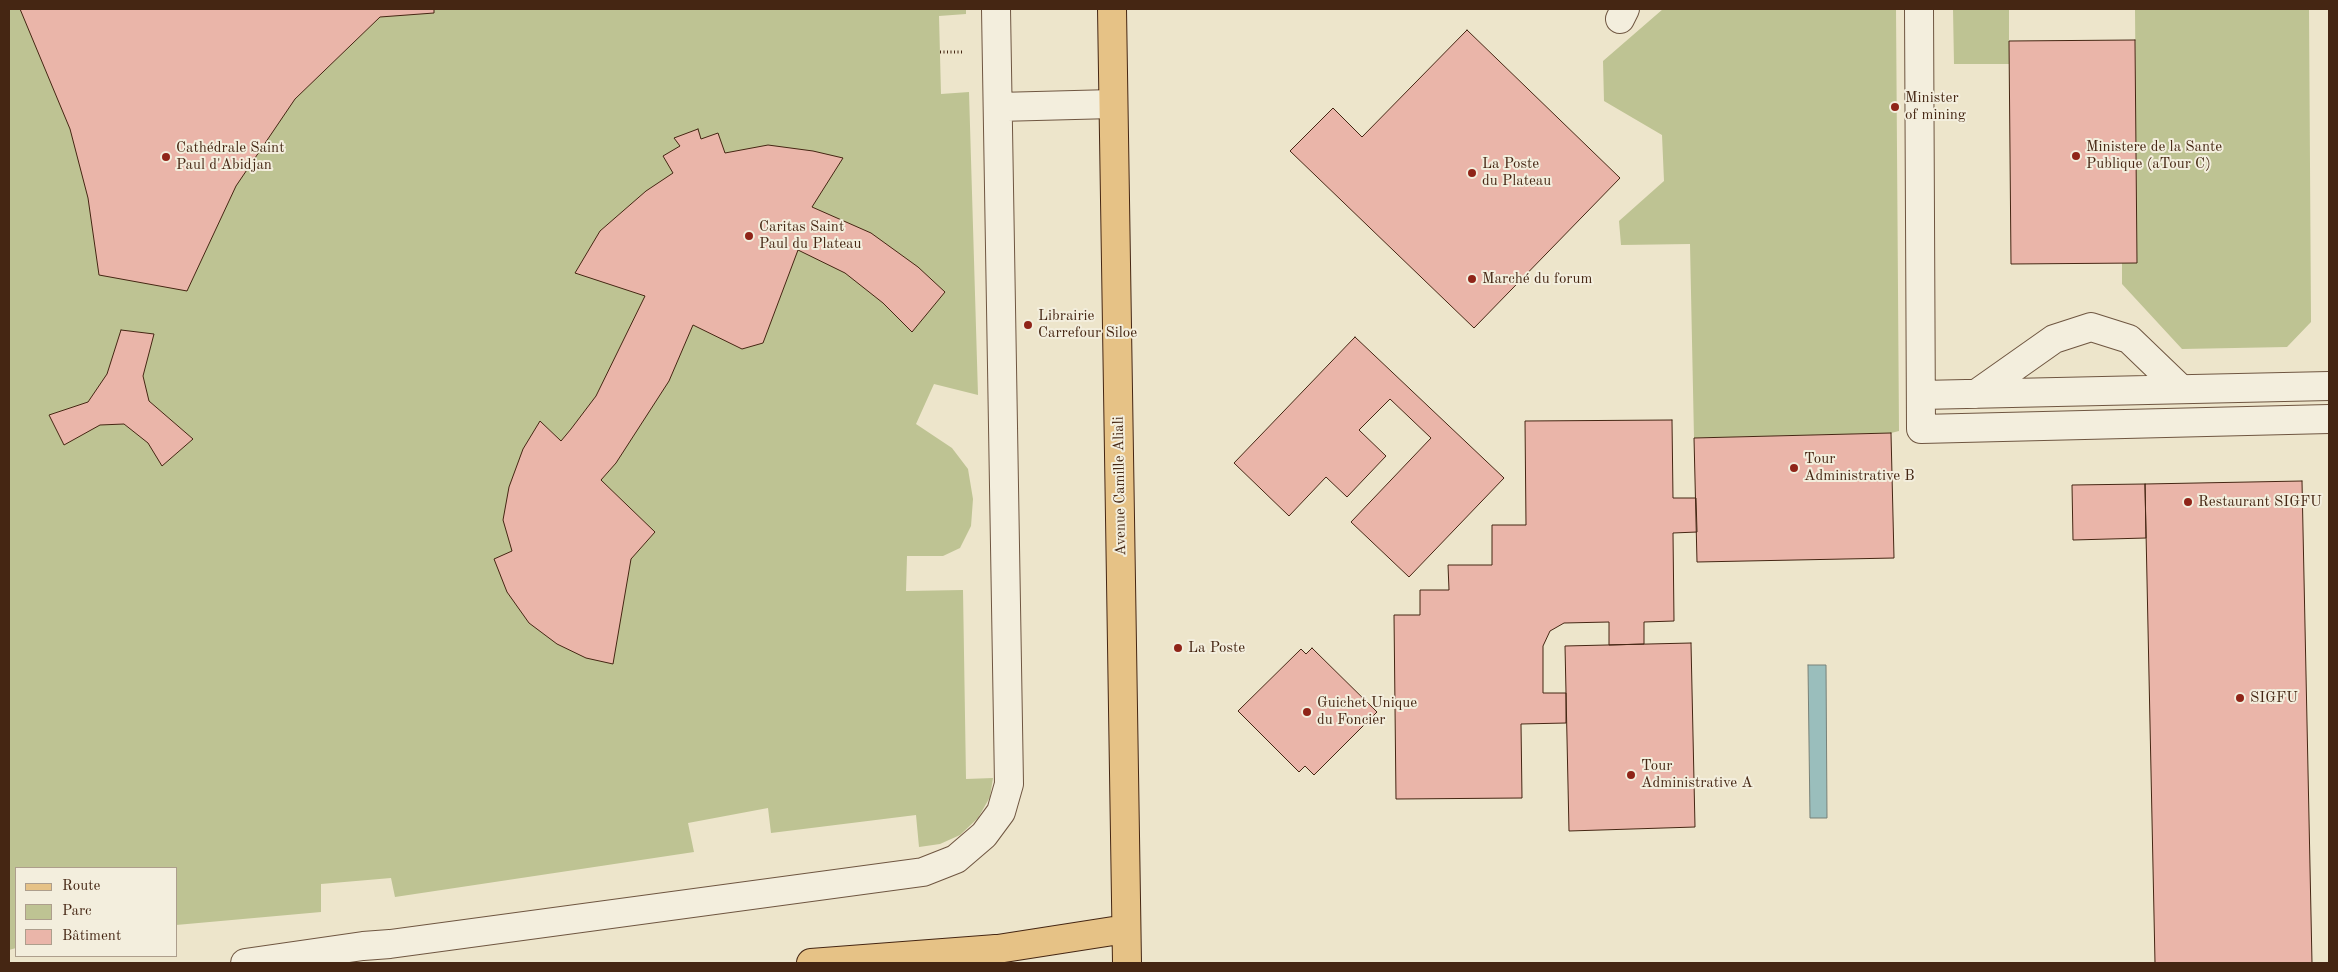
<!DOCTYPE html>
<html>
<head>
<meta charset="utf-8">
<style>
  body { margin:0 }
  #map { position:relative; width:2338px; height:972px; overflow:hidden; background:#ede5cb; font-family:"Old Standard TT",serif }
  canvas { display:block }
  .frame { position:absolute; inset:0; border:10px solid #452613; pointer-events:none }
  .legend { position:absolute; left:15px; top:867px; width:162px; height:90px; box-sizing:border-box; background:#f3eedd; border:1px solid #ad9e8c; margin:0; padding:6px 9px; list-style:none; font-size:15px; color:#452613 }
  .legend li { display:flex; align-items:center; gap:10px; height:25px }
  .legend b { width:25px; border:1px solid #ad9e8c }
</style>
</head>
<body>
<div id="map">
<canvas width="2338" height="972"></canvas>
<div class="frame"></div>
<ul class="legend">
<li><b style="height:6px;background:#e6c286"></b>Route</li>
<li><b style="height:14px;background:#bec393"></b>Parc</li>
<li><b style="height:14px;background:#eab5a9"></b>Bâtiment</li>
</ul>
</div>
<script>
const ctx = document.querySelector('canvas').getContext('2d');
ctx.lineJoin = 'round';
function fill(path, color) {
  ctx.fillStyle = color;
  ctx.fill(path, 'evenodd');
}
function poly(rows) {
  const path = new Path2D();
  for (const r of rows) {
    path.moveTo(r[0], r[1]);
    for (let i = 2; i < r.length; i += 2) path.lineTo(r[i], r[i + 1]);
  }
  return path;
}
function stroke(path, color, width, dash) {
  ctx.strokeStyle = color;
  ctx.lineWidth = width;
  ctx.lineCap = dash ? 'butt' : 'round';
  ctx.setLineDash(dash || []);
  ctx.stroke(path);
}
function label(font, color, halo, rows, align = 'center') {
  ctx.font = font + ' "Old Standard TT",serif';
  ctx.lineWidth = 4;
  ctx.setLineDash([]);
  ctx.textBaseline = 'middle';
  ctx.strokeStyle = halo;
  ctx.fillStyle = color;
  for (const [text, x, y, turn = 0] of rows) {
    ctx.save();
    ctx.translate(x, y);
    ctx.rotate((+turn || 0) * Math.PI / 180);
    ctx.textAlign = isNaN(turn) ? turn : align;
    if (halo) ctx.strokeText(text, 0, 0);
    ctx.fillText(text, 0, 0);
    ctx.restore();
  }
}
const green = poly([
  [9,9,966,9,966,14,939,16,941,94,969,92,978,395,934,384,916,424,952,448,968,469,973,499,971,526,960,548,943,556,907,556,906,591,963,590,966,779,993,778,990,797,978,818,960,835,940,844,919,847,916,815,771,833,768,808,688,823,694,852,395,897,391,878,321,884,321,912,176,925,176,868,16,868,16,948,9,950],
  [1663,9,1896,9,1899,431,1891,433,1694,438,1690,244,1621,245,1619,221,1664,181,1662,135,1604,101,1603,61],
  [1953,9,2009,9,2009,64,1954,64],
  [2135,9,2309,9,2311,322,2287,347,2182,349,2122,284,2122,263,2137,263]
]);
const water = poly([
  [1808,665,1826,665,1827,818,1810,818,1808,665]
]);
const building = poly([
  [20,9,434,9,434,13,380,17,295,99,236,186,187,291,99,275,88,198,70,129,20,9],
  [1467,30,1620,178,1474,328,1290,151,1333,108,1362,137,1467,30],
  [2135,40,2137,263,2011,264,2009,41,2135,40],
  [698,129,701,139,718,133,725,153,768,145,813,151,843,158,812,207,871,233,918,267,945,292,912,332,883,303,845,273,798,250,763,343,742,349,693,325,669,381,616,463,601,480,655,532,631,559,613,664,586,658,557,644,529,623,507,592,494,559,512,551,503,520,509,487,523,449,540,421,561,441,571,429,596,396,645,296,575,273,600,231,646,191,673,173,663,156,680,146,674,138,698,129],
  [121,330,154,334,143,376,149,401,193,439,162,466,148,443,124,424,100,425,64,445,49,415,88,402,107,374,121,330],
  [1355,337,1504,478,1409,577,1351,522,1431,438,1390,399,1359,430,1386,456,1347,497,1326,477,1289,516,1234,463,1355,337],
  [1672,420,1673,498,1696,498,1697,532,1673,533,1674,621,1644,622,1644,644,1609,645,1609,622,1564,623,1550,631,1543,646,1543,693,1566,693,1566,723,1521,724,1522,798,1396,799,1394,615,1420,615,1420,590,1449,590,1448,565,1492,565,1492,525,1526,525,1525,421,1672,420],
  [1891,433,1894,558,1697,562,1694,438,1891,433],
  [2302,481,2312,963,2155,963,2145,484,2302,481],
  [2145,484,2146,538,2073,540,2072,485,2145,484],
  [1691,643,1695,827,1569,831,1565,646,1691,643],
  [1312,648,1377,712,1314,775,1305,766,1299,772,1238,711,1301,649,1306,654,1312,648]
]);
const path = poly([
  [940,52,964,52]
]);
const minor = poly([
  [1919,9,1921,429,2329,419],
  [1620,19,1625,9],
  [998,107,1113,104],
  [1976,394,2054,339,2091,327,2129,339,2181,389],
  [1921,395,2329,386],
  [245,963,363,946,390,944,923,872,956,859,984,835,1001,812,1009,784,996,9]
]);
const major = poly([
  [1112,9,1127,963],
  [972,953,1126,929]
]);
const highway = poly([
  [811,963,996,949]
]);
const markers = [
  [1895,107,5,"#8f2418"],
  [2076,156,5,"#8f2418"],
  [166,157,5,"#8f2418"],
  [1472,173,5,"#8f2418"],
  [749,236,5,"#8f2418"],
  [1472,279,5,"#8f2418"],
  [1028,325,5,"#8f2418"],
  [1794,468,5,"#8f2418"],
  [2188,502,5,"#8f2418"],
  [1178,648,5,"#8f2418"],
  [2240,698,5,"#8f2418"],
  [1307,712,5,"#8f2418"],
  [1631,775,5,"#8f2418"]
];
const poiNames = [
  ["Minister",1905,98],
  ["of mining",1905,115],
  ["Ministere de la Sante",2086,147],
  ["Publique (aTour C)",2086,164],
  ["Cathédrale Saint",176,148],
  ["Paul d'Abidjan",176,165],
  ["La Poste",1482,164],
  ["du Plateau",1482,181],
  ["Caritas Saint",759,227],
  ["Paul du Plateau",759,244],
  ["Marché du forum",1482,279],
  ["Librairie",1038,316],
  ["Carrefour Siloe",1038,333],
  ["Tour",1804,459],
  ["Administrative B",1804,476],
  ["Restaurant SIGFU",2198,502],
  ["La Poste",1188,648],
  ["SIGFU",2250,698],
  ["Guichet Unique",1317,703],
  ["du Foncier",1317,720],
  ["Tour",1641,766],
  ["Administrative A",1641,783]
];
const streetNames = [
  ["Avenue Camille Aliali",1120,486,-91]
];
fill(green, '#bec393');
fill(water, '#9abebc');
stroke(water, '#788178', 1);
fill(building, '#eab5a9');
stroke(building, '#452613', 1);
stroke(minor, '#6f5641', 30);
stroke(major, '#452613', 30);
stroke(highway, '#452613', 30);
stroke(path, '#452613', 3, [1, 2.5]);
stroke(minor, '#f3eedd', 28);
stroke(major, '#e6c286', 28);
stroke(highway, '#e6c286', 28);
for (const [x, y, r, color] of markers) {
  const dot = new Path2D();
  dot.arc(x, y, r, 0, 2 * Math.PI);
  ctx.fillStyle = color;
  ctx.fill(dot);
  stroke(dot, '#f3eedd', 2);
}
label('15px', '#452613', '#f3eedd', poiNames, 'left');
label('15px', '#452613', '#f3eedd', streetNames);
</script>
</body>
</html>
